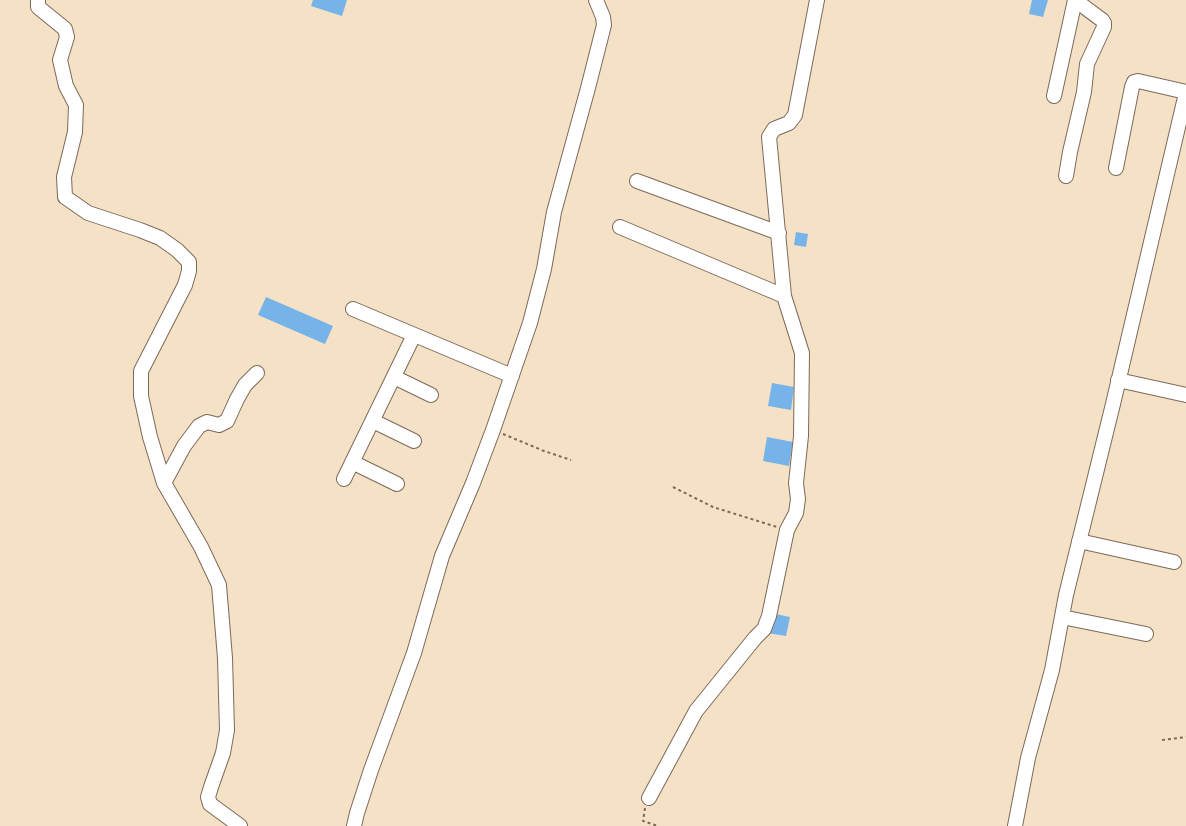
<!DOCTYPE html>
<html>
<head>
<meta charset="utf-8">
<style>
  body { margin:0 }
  canvas { display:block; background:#f5e1c6 }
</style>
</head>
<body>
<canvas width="1186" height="826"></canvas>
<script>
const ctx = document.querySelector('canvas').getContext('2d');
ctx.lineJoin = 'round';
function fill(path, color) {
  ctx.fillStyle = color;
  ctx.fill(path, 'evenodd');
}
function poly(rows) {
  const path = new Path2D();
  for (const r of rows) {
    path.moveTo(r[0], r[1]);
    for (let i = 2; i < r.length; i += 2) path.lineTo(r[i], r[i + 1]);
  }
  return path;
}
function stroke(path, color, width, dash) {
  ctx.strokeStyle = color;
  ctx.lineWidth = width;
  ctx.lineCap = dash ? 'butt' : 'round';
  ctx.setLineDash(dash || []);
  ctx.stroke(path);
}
const water = poly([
  [313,0,347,0,342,16,311,6],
  [1032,0,1048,0,1043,17,1029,14],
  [796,232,808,234,806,247,794,245],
  [266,297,333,326,325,344,258,315],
  [772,383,794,387,791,410,768,406],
  [767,437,793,442,789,466,763,461],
  [771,613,790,617,786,636,767,633]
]);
const path = poly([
  [503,434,544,451,571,460],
  [673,487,713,507,777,527],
  [1162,740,1186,737],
  [645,808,643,821,658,826]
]);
const minor = poly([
  [38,0,38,7,65,29,67,37,60,60,66,86,76,105,75,132,64,177,65,197,88,213,140,230,160,238,177,250,189,262,189,271,185,285,141,371,141,396,150,437,164,483,201,547,219,585,225,658,227,730,223,753,211,787,208,797,210,804,240,826],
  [1054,96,1075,0],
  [1116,168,1132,87,1134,82,1138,81,1186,92],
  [1066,176,1070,152,1084,92,1087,64,1104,27,1104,23,1102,20,1075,0],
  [637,181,779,233],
  [620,227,784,296],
  [353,309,512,376],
  [394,377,431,395],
  [1118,380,1186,395],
  [373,421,414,441],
  [352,462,397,484],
  [344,479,414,335],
  [164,483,184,446,199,426,207,422,219,425,227,421,237,399,245,385,257,373],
  [1079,541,1174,562],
  [1062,617,1146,634],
  [649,798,696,711,755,638,764,629,769,616,787,530,796,513,798,499,796,483,801,436,802,353,784,296,769,137,774,129,789,123,795,115,817,0],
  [354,826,357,813,371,770,414,653,442,556,473,483,493,430,530,323,544,269,554,212,588,88,604,25,603,17,596,0],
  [1015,826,1028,758,1052,670,1066,595,1113,404,1186,93]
]);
fill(water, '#76b3e8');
stroke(minor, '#7c6a59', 16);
stroke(path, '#7c6a59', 2, [3, 3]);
stroke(minor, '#fff', 14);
</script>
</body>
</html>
